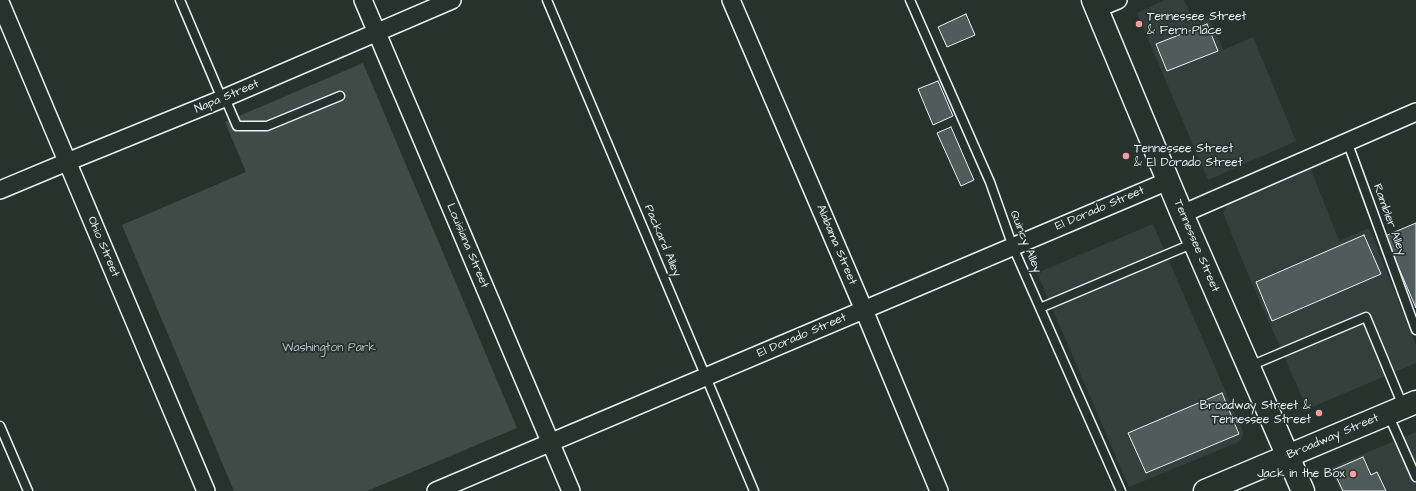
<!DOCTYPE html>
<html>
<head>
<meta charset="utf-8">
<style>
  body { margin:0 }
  canvas { display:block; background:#26332d }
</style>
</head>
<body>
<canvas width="1416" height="491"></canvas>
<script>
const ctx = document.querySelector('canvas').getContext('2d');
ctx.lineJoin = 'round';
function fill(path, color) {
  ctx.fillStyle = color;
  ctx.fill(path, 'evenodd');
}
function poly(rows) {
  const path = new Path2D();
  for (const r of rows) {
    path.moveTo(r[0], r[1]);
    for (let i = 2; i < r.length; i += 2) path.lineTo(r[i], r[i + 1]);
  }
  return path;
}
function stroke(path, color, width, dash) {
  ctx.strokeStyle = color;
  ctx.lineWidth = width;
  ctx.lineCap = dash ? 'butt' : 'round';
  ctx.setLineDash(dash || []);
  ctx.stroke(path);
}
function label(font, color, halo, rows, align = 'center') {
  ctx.font = font + ' "Architects Daughter",sans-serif';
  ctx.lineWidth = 3.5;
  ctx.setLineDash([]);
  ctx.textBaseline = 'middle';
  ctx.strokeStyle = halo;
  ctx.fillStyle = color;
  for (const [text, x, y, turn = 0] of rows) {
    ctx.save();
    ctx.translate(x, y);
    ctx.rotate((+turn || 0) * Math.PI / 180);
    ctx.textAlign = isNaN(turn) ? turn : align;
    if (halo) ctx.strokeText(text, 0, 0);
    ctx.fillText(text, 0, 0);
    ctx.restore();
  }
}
const built = poly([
  [1165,0,1184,0,1194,22,1208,16,1223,50,1253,37,1296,141,1208,180,1137,13],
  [1310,167,1339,241,1369,228,1416,345,1416,363,1312,407,1306,406,1251,281,1223,213,1229,200],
  [1153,224,1243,432,1242,439,1236,443,1129,487,1037,273],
  [1416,432,1416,491,1340,491,1330,468]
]);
const green = poly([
  [363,63,517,428,367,491,234,491,122,225,246,172,225,122]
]);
const building = poly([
  [966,14,975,35,947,47,938,27,966,14],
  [1207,24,1218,51,1167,71,1156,44,1207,24],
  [938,81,953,116,933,125,918,89,938,81],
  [951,127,974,180,961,186,937,133,951,127],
  [1416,223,1416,308,1385,236,1416,223],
  [1364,235,1381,274,1272,321,1256,282,1364,235],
  [1222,393,1239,434,1146,473,1128,433,1222,393],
  [1363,457,1371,475,1377,472,1386,491,1343,491,1333,470,1363,457]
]);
const service = poly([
  [180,0,222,99],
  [547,0,754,491],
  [910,0,990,182,1013,247,1121,491],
  [225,98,237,126,267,126,340,96],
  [1347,141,1416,330],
  [1040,308,1194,243],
  [1250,366,1366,317,1403,406],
  [1388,414,1416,477],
  [0,426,28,491]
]);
const minor = poly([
  [363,0,571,491],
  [731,0,864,310,939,491],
  [0,2,206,491],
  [1096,9,1118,0],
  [0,190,67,162,222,99,452,0],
  [1182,214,1416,112],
  [436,491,1168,181]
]);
const secondary = poly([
  [1093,0,1182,214,1303,491],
  [1205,491,1416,402]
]);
const markers = [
  [1139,24,4,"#ff9aa2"],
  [1126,156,4,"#ff9aa2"],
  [1319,413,4,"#ff9aa2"],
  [1353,474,4,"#ff9aa2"]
];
const poiNames = [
  ["Tennessee Street",1147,17],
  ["& Fern Place",1147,31],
  ["Tennessee Street",1134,149],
  ["& El Dorado Street",1134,163],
  ["Broadway Street &",1311,406,"right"],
  ["Tennessee Street",1311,420,"right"],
  ["Jack in the Box",1345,474,"right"]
];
const streetNames = [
  ["Napa Street",227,97,-23],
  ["El Dorado Street",1100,209,-23],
  ["Rambler Alley",1389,220,70],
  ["Packard Alley",662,241,67],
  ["Quincy Alley",1025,242,68],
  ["Alabama Street",836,245,67],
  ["Louisiana Street",467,246,67],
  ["Tennessee Street",1196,246,67],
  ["Ohio Street",103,247,67],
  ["El Dorado Street",802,336,-23],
  ["Broadway Street",1333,437,-23]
];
const parkNames = [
  ["Washington Park",329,348]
];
fill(built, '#333f3a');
fill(green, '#3e4b47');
fill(building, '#505c59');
stroke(building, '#e8f1f8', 1);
stroke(service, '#e8f1f8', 11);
stroke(minor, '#e8f1f8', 20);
stroke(secondary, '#e8f1f8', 25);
stroke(service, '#26332d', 8);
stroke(minor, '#26332d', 17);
stroke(secondary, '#26332d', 22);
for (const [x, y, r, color] of markers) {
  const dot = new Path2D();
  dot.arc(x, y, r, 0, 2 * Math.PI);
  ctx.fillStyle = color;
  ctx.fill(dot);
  stroke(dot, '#26332d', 1.5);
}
label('12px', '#e8f1f8', '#26332d', poiNames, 'left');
label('12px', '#e8f1f8', '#26332d', streetNames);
label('12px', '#b5bfc3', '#26332d', parkNames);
</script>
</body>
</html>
